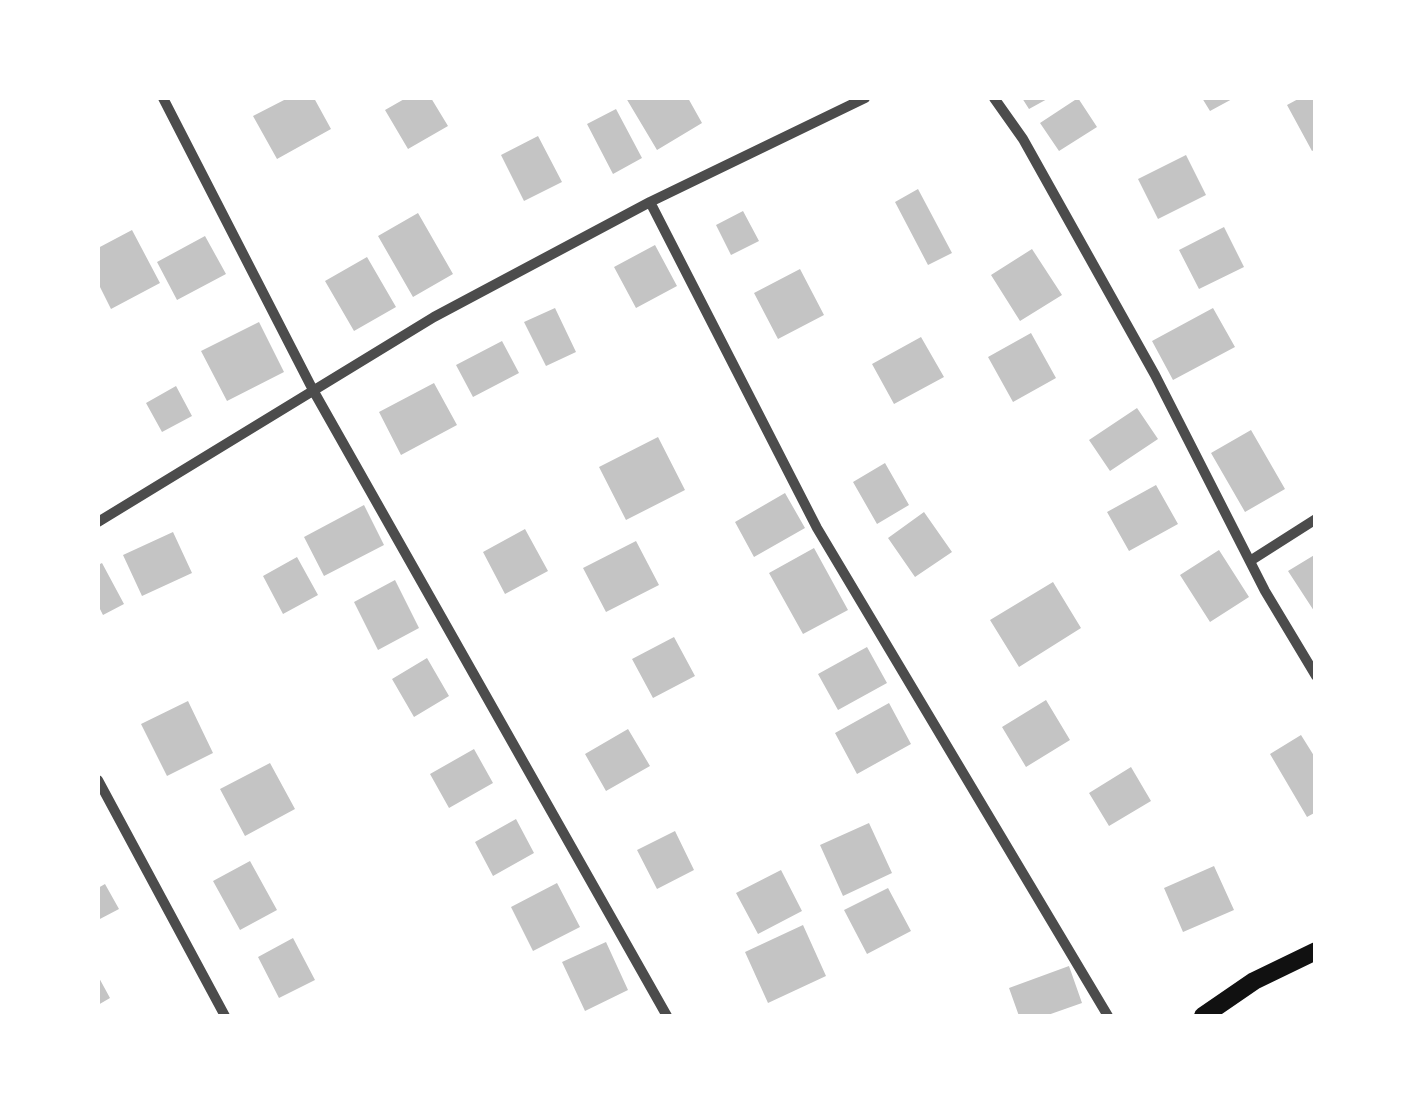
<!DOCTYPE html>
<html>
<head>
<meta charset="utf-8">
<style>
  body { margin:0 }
  #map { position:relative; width:1413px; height:1114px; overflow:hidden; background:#fff; font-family:Bitter,serif }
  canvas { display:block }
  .frame { position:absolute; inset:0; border:100px solid #fff; pointer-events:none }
</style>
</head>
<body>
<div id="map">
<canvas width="1413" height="1114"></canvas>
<div class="frame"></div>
</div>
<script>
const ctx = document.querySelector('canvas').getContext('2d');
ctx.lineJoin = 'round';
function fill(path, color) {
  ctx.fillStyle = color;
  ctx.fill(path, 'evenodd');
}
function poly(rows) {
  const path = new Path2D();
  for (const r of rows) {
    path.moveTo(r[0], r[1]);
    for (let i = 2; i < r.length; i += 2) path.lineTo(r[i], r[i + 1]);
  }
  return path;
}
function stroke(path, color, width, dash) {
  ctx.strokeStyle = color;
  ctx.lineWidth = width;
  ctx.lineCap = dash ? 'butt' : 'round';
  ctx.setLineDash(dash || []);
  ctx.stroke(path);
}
const building = poly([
  [288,98,314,98,331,129,277,159,253,116],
  [406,98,431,98,448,126,408,149,385,110],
  [626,98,688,98,702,123,657,150],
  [1022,98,1049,98,1029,109],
  [1078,98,1097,127,1059,151,1040,123],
  [1202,98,1234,98,1210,111],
  [1300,98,1316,98,1316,149,1312,151,1287,105],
  [616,109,642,158,613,174,587,124],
  [538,136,562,182,524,201,501,155],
  [1186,155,1206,195,1158,219,1138,179],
  [918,189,952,253,928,265,895,202],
  [743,211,759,241,731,255,716,225],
  [418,213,453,274,413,297,378,236],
  [1224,227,1244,267,1199,289,1179,250],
  [132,230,160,283,111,309,98,283,98,248],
  [205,236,226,274,177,300,157,262],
  [655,245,677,286,636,308,614,267],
  [1032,249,1062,295,1020,321,991,275],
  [367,257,396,307,354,331,325,281],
  [800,269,824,315,778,339,754,293],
  [555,308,576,352,546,366,524,322],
  [1213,308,1235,347,1173,380,1152,341],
  [259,322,284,372,227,401,201,351],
  [1031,333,1056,378,1013,402,988,357],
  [921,337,944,377,894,404,872,364],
  [502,341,519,373,473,397,456,365],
  [434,383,457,425,401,455,379,412],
  [176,386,192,416,162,432,146,403],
  [1137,408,1158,439,1110,471,1089,440],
  [1251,430,1285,489,1245,512,1211,453],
  [658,437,685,490,626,520,599,467],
  [885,463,909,505,877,524,853,482],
  [1156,485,1178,524,1129,551,1107,512],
  [785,493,805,528,754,557,735,522],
  [364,505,384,545,324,576,304,537],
  [924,512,952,552,915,577,888,538],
  [525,529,548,571,505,594,483,552],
  [173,532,192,573,142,596,123,555],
  [636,541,659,585,606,612,583,568],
  [814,548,848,610,803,634,769,573],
  [1219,550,1249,597,1210,622,1180,575],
  [1316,554,1316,614,1288,571],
  [297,557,318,595,283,614,263,576],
  [102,563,124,604,103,615,98,605,98,565],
  [395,580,419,628,378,650,354,602],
  [1053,582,1081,628,1019,667,990,620],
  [674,637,695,676,653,698,632,659],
  [867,647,887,683,838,710,818,674],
  [427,658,449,696,414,717,392,679],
  [1046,700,1070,740,1026,767,1002,727],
  [188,701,213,753,167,776,141,724],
  [889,703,911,744,857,774,835,733],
  [628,729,650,766,606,791,585,754],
  [1301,735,1316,759,1316,812,1307,817,1270,754],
  [474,749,493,783,449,808,430,774],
  [270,763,295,809,245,836,220,789],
  [1131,767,1151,801,1109,826,1089,793],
  [516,819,534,853,493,876,475,842],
  [869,823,892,873,843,896,820,845],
  [675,831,694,870,657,889,637,850],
  [250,861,277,910,240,930,213,881],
  [1214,866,1234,910,1183,932,1164,888],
  [781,870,802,911,758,934,736,893],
  [557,883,580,927,533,951,511,907],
  [105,884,119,909,98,920,98,888],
  [888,888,911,931,867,954,844,910],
  [803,925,826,976,768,1003,745,952],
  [293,938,315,980,279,998,258,957],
  [606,942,628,990,585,1011,562,962],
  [1069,966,1082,1003,1045,1016,1019,1016,1009,988],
  [98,976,110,998,98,1005]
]);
const minor = poly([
  [163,98,313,390,667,1016],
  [994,98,1023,139,1155,375,1265,591,1316,676],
  [650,202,817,528,1108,1016],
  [98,522,434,317,650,202,865,98],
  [1250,561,1316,519],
  [98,780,225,1016]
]);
const secondary = poly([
  [1203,1016,1254,981,1316,951]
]);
fill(building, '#c4c4c4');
stroke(minor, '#4c4c4c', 10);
stroke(secondary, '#111', 18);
</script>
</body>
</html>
